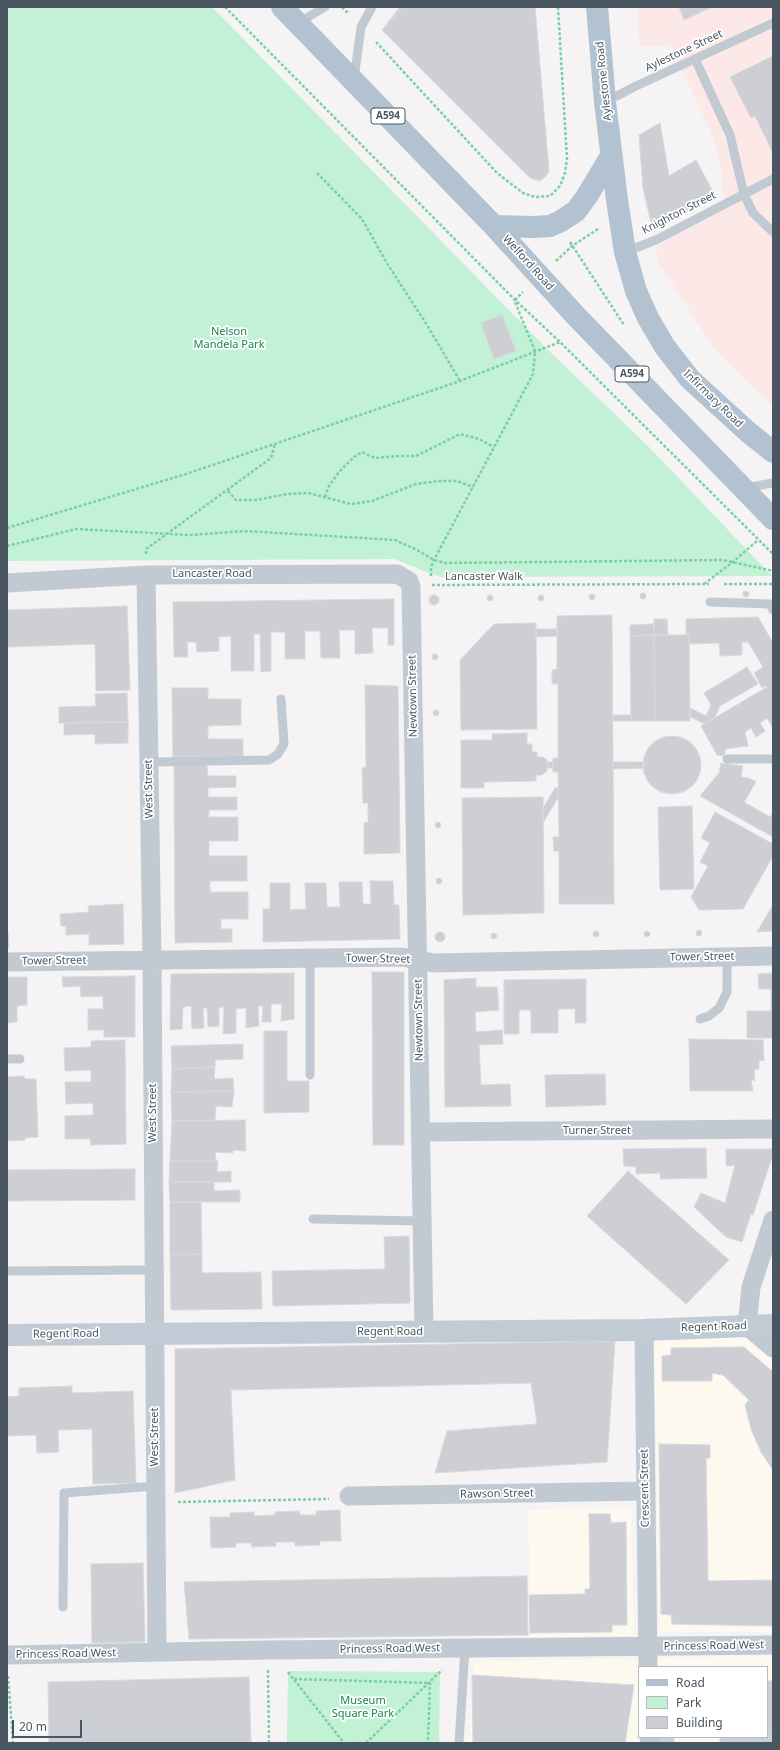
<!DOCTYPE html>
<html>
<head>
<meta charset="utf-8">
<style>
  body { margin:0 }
  #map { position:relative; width:780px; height:1750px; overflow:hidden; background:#f5f3f3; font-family:"Noto Sans",sans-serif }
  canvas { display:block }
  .frame { position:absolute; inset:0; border:8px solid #4a5661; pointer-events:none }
  .legend { position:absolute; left:638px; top:1666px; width:130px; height:72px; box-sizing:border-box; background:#fff; border:1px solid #b7bbc0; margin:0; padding:5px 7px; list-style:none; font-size:12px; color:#4a5661 }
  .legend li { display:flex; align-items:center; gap:8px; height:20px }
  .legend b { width:20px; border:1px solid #b7bbc0 }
  .scale { position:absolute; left:12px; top:1720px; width:70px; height:18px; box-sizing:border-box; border:2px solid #4a5661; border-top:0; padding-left:5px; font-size:12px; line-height:14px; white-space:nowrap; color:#4a5661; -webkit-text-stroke:3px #fff; paint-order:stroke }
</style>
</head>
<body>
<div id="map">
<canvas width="780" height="1750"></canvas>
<div class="frame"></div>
<ul class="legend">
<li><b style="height:5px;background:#b3c2d1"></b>Road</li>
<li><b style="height:11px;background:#c3f1d5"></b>Park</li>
<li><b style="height:11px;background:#cdcfd5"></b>Building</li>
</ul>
<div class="scale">20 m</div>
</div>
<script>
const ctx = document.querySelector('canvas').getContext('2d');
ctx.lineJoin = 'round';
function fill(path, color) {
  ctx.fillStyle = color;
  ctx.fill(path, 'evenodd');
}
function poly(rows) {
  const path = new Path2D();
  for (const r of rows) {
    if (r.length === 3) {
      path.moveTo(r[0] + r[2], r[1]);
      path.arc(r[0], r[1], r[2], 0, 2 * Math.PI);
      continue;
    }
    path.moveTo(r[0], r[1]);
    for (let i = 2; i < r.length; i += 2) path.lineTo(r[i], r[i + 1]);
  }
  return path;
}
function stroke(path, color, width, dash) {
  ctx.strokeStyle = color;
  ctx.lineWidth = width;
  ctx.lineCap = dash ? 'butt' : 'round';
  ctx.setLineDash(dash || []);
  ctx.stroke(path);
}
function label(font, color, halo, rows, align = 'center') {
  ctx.font = font + ' "Noto Sans",sans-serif';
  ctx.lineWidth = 3.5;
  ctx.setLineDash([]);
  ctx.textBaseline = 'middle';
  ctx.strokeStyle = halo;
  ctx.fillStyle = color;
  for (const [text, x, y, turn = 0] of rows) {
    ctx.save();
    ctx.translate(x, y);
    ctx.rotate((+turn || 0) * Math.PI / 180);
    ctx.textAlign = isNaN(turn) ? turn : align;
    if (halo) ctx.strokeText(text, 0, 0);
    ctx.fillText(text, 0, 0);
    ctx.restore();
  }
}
const commercial = poly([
  [743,1334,773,1361,773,1632,659,1632,654,1336],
  [631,1508,634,1636,531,1638,528,1510],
  [773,1656,773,1743,469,1743,474,1661],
  [639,1667,767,1667,767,1737,639,1737]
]);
const medical = poly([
  [637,7,773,7,773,406,714,349,659,263,655,247,730,207,723,191,720,161,711,132,670,45,640,47]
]);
const green = poly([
  [7,7,212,7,548,350,648,446,772,576,440,577,394,559,7,561],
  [288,1671,440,1672,439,1743,287,1743]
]);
const building = poly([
  [400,7,404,7,382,30,400,7],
  [404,7,535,7,549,171,545,177,540,181,530,178,382,30,404,7],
  [679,7,712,7,684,20,679,7],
  [773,56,773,153,755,116,751,118,730,77,773,56],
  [660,123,669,176,696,160,716,197,672,220,652,227,643,188,639,135,660,123],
  [502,315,516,351,494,359,481,323,502,315],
  [746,594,3],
  [643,596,3],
  [592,597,3],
  [434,600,5],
  [490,598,3],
  [541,598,3],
  [394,599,394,645,388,645,388,628,372,628,373,653,355,654,355,630,339,630,340,658,321,658,320,631,305,631,305,659,285,659,285,632,271,632,271,671,261,672,260,634,254,634,254,671,231,671,231,636,219,637,219,651,197,652,196,642,187,642,188,657,174,657,173,602,394,599],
  [127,606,130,690,96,691,95,644,7,647,7,610,127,606],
  [612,615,614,904,559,904,559,851,554,851,553,837,559,837,558,772,553,772,553,758,558,758,558,684,552,684,552,670,557,669,557,616,612,615],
  [758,617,773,643,773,728,767,718,760,723,765,731,756,737,751,728,745,732,748,746,725,749,725,754,722,756,717,755,701,726,767,687,766,685,762,688,754,673,763,667,748,642,742,642,742,655,720,656,719,643,689,644,689,635,686,635,686,619,758,617],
  [654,619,667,619,668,635,654,635,654,619],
  [536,623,537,729,461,730,460,660,494,624,536,623],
  [654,624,654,635,630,636,630,625,654,624],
  [536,629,557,629,557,636,536,637,536,629],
  [654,635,689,635,690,721,655,721,654,635],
  [654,635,655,721,631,721,630,636,654,635],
  [435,657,3],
  [747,667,758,684,720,706,714,719,706,716,711,705,704,693,747,667],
  [365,685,398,686,400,853,364,854,364,823,368,822,368,803,363,803,362,768,366,767,365,685],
  [172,688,208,688,208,699,241,699,241,725,208,726,208,739,243,739,243,756,173,757,172,688],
  [127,693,128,722,59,723,59,707,96,706,95,694,127,693],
  [690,708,706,716,713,719,705,724,690,717,690,708],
  [436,713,3],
  [613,715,631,715,631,721,613,721,613,715],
  [128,722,128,743,95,744,95,734,64,735,64,723,128,722],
  [527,733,527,744,532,744,532,752,537,752,537,757,543,757,547,760,547,771,542,775,536,775,536,781,484,782,484,788,461,788,461,740,492,740,492,734,527,733],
  [672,765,29],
  [547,762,553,762,553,768,547,768,547,762],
  [613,762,644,762,644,768,613,769,613,762],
  [721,763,743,766,741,777,749,778,756,782,744,802,770,817,773,812,773,837,700,796,719,773,721,763],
  [174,765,207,765,208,776,236,776,236,787,208,788,208,797,237,797,237,810,209,810,209,817,238,817,238,841,209,841,209,856,247,856,247,881,210,881,210,892,248,892,248,919,221,919,221,929,232,929,232,942,175,943,174,765],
  [555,788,558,788,559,796,543,823,543,808,555,788],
  [543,797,544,913,463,915,462,798,543,797],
  [692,806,694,889,660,890,658,807,692,806],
  [715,812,773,844,773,856,743,909,699,910,691,897,708,866,700,862,710,843,701,838,715,812],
  [438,825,3],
  [439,881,3],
  [370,881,393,881,394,905,399,905,400,939,263,942,263,909,270,909,270,883,290,883,290,910,306,909,305,883,326,883,327,907,340,907,339,882,362,882,363,904,371,904,370,881],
  [123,904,124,944,89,945,89,934,66,935,66,926,61,926,60,914,89,912,88,906,123,904],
  [773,905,773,931,757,932,773,905],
  [699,933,3],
  [647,934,3],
  [596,934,3],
  [440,937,5],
  [7,932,8,932,9,947,7,947,7,932],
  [494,936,3],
  [372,972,404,972,404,1145,373,1145,372,972],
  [294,973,294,1019,281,1021,282,1004,271,1004,271,1022,262,1022,263,1006,258,1006,259,1026,246,1028,246,1008,236,1009,236,1033,223,1034,224,1007,219,1007,219,1026,208,1027,207,1008,203,1008,204,1028,192,1029,191,1006,183,1007,182,1029,170,1030,171,974,294,973],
  [773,973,773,1038,747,1038,747,1011,771,1011,771,989,759,989,758,974,773,973],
  [135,976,135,1037,104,1037,104,1030,88,1030,88,1009,103,1009,103,996,81,997,80,986,63,987,62,977,135,976],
  [7,977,27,977,27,1005,17,1006,17,1022,7,1023,7,977],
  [476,978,476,987,497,987,499,1010,475,1012,476,1032,502,1030,503,1044,479,1045,481,1085,510,1084,511,1106,445,1107,444,980,476,978],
  [586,979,586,1023,575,1023,575,1009,558,1009,558,1033,531,1033,531,1010,519,1010,519,1034,504,1034,504,980,586,979],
  [264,1031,287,1031,287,1081,309,1081,309,1112,264,1113,264,1031],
  [689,1039,763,1040,764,1061,759,1060,759,1069,754,1070,755,1081,751,1079,753,1091,690,1091,689,1039],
  [125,1040,126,1144,91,1145,90,1139,65,1139,65,1116,93,1115,93,1103,66,1104,65,1082,91,1082,91,1070,65,1071,64,1048,91,1047,91,1041,125,1040],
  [243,1044,243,1059,215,1060,215,1067,172,1069,171,1046,243,1044],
  [215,1067,214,1079,233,1078,234,1091,171,1092,172,1069,215,1067],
  [605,1074,606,1105,546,1107,545,1075,605,1074],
  [24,1076,25,1079,36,1079,38,1137,25,1138,25,1140,7,1141,7,1077,24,1076],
  [234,1091,232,1107,216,1106,215,1120,172,1121,171,1092,234,1091],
  [245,1120,246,1151,233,1150,233,1153,215,1152,216,1161,170,1161,172,1121,245,1120],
  [706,1148,707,1178,660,1179,660,1173,636,1174,636,1167,624,1166,623,1149,706,1148],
  [726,1149,773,1149,773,1154,753,1215,751,1214,742,1242,726,1237,694,1207,701,1193,725,1203,735,1165,726,1166,726,1149],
  [170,1161,218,1161,217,1172,231,1171,231,1182,169,1182,170,1161],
  [135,1169,135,1200,7,1201,7,1170,135,1169],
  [628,1171,729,1260,686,1304,587,1216,628,1171],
  [169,1182,214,1182,214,1191,240,1190,240,1202,170,1202,169,1182],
  [170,1202,201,1202,202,1254,170,1255,170,1202],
  [409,1236,410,1303,273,1306,272,1271,385,1269,384,1237,409,1236],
  [202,1254,202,1273,261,1272,262,1309,171,1310,170,1255,202,1254],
  [615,1341,607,1462,435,1473,447,1431,537,1424,531,1383,231,1390,235,1480,175,1493,175,1349,615,1341],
  [744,1347,773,1372,773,1470,761,1452,751,1429,745,1405,749,1400,723,1375,712,1373,712,1381,662,1381,662,1356,671,1355,671,1348,744,1347],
  [72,1386,72,1393,133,1391,136,1483,93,1484,92,1429,58,1430,59,1452,37,1453,36,1435,7,1436,7,1397,19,1396,19,1388,72,1386],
  [659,1444,710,1445,710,1458,706,1458,708,1581,773,1580,773,1626,672,1624,671,1615,661,1614,659,1444],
  [340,1510,341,1541,320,1541,320,1545,295,1546,295,1542,276,1542,276,1546,252,1547,251,1543,236,1543,236,1547,211,1548,210,1517,230,1517,230,1513,254,1512,254,1516,275,1515,275,1512,299,1511,300,1515,316,1515,316,1511,340,1510],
  [589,1514,610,1514,611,1523,626,1522,627,1625,612,1625,612,1632,530,1633,529,1595,585,1594,585,1589,590,1589,589,1514],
  [143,1563,145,1642,92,1643,91,1564,143,1563],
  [527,1576,528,1635,189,1639,184,1582,527,1576],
  [472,1675,634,1685,625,1743,473,1743,472,1675],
  [249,1677,251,1743,49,1743,48,1682,249,1677],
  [767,1681,773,1681,772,1743,720,1743,720,1737,767,1737,767,1681],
  [653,1737,674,1737,674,1743,653,1743,653,1737]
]);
const path = poly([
  [225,7,515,300,560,342,773,554],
  [342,7,349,14],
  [376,42,497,173,523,193,535,197,550,196,560,186,565,173,567,159,558,7],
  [317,173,362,219,388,265,427,325,460,381],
  [570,242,624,325],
  [556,261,572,246,598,229],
  [515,300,523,292],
  [228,491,236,500,257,500,287,494,308,493,351,504,372,501,416,484,438,481,457,481,473,487],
  [325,497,329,486,339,472,354,457,362,452,375,458,400,456,416,456,460,434,479,439,494,447],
  [7,528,186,474,460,381,560,342],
  [7,546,76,529,190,535,245,531,395,540,417,550,434,560,445,563,723,560,773,571],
  [146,554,146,549,271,458,275,444],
  [431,576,431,567,434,560,533,374,535,351,515,302],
  [704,584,734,561,758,540],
  [724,584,773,584],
  [432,585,709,584],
  [178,1502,329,1499],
  [268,1670,269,1743],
  [288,1672,344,1743],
  [8,1676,13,1743],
  [294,1679,430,1683,428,1743],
  [352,1743,359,1743],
  [366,1743,442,1670]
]);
const lane = poly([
  [298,23,325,7],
  [695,59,730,135,744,194,753,213,773,232],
  [354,79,361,27,372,7],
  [605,102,636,86,773,23],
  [625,252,656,240,773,179],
  [745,488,773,483],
  [710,602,770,604,773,610],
  [727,759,773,759],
  [149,762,269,760,278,754,284,744,281,699],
  [700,1019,709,1016,719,1008,727,992,727,957],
  [7,1059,20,1059],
  [310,1075,310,959],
  [313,1219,422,1221],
  [7,1271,154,1270],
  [63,1607,64,1493,156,1486],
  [459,1743,465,1648]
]);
const street = poly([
  [146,575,152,960,157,1652],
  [7,583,146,575,397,574,409,581,411,587,424,1332],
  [7,962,402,957,434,963,773,956],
  [421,1132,773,1129],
  [773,1220,751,1287,747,1326,773,1348],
  [644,1330,648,1667],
  [349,1496,645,1491],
  [7,1655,267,1650,773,1645],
  [649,1737,650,1743]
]);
const secondary = poly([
  [7,1335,644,1330,773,1325]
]);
const primary = poly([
  [282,7,494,226,576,316,773,519],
  [597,7,605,102,617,200,625,252,636,291,648,318,665,347,690,379,748,432,773,452],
  [494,226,534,227,550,226,561,221,576,211,587,196,611,156]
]);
const shields = [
  [388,116,34],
  [632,374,34]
];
const shieldNames = [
  ["A594",388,116],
  ["A594",632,374]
];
const streetNames = [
  ["Aylestone Street",684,51,-25],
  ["Aylestone Road",604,81,-96],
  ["Knighton Street",679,213,-27],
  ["Welford Road",528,263,48],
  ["Infirmary Road",713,399,44],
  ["Lancaster Road",212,574],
  ["Lancaster Walk",484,577],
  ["Newtown Street",413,696,-91],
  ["West Street",149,789,-91],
  ["Tower Street",702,957,-1],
  ["Tower Street",378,959,1],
  ["Tower Street",54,961,-1],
  ["Newtown Street",419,1020,-91],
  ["West Street",153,1113,-90],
  ["Turner Street",597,1131],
  ["Regent Road",714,1327,-2],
  ["Regent Road",390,1332],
  ["Regent Road",66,1334,-1],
  ["West Street",155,1437,-90],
  ["Crescent Street",645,1488,-91],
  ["Rawson Street",497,1494,-1],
  ["Princess Road West",714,1646,-1],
  ["Princess Road West",390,1649,-1],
  ["Princess Road West",66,1654,-1]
];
const parkNames = [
  ["Nelson",229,332],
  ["Mandela Park",229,345],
  ["Museum",363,1701],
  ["Square Park",363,1714]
];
fill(commercial, '#fdf9ef');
fill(medical, '#fce8e6');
fill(green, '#c3f1d5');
fill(building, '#cdcfd5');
stroke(building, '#d7d9de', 1);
stroke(path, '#7ad0a6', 2.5, [3, 2]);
stroke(lane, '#c1cad2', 9);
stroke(street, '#c1cad2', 19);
stroke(secondary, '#c1cbd6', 22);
stroke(primary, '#b3c2d1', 22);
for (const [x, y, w] of shields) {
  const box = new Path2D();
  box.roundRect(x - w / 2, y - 8, w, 16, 3);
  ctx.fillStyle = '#fff';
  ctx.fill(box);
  stroke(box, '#4a5661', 1);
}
label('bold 10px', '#4a5661', null, shieldNames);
label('11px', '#4a5661', '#fff', streetNames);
label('11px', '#17864f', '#fff', parkNames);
</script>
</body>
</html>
